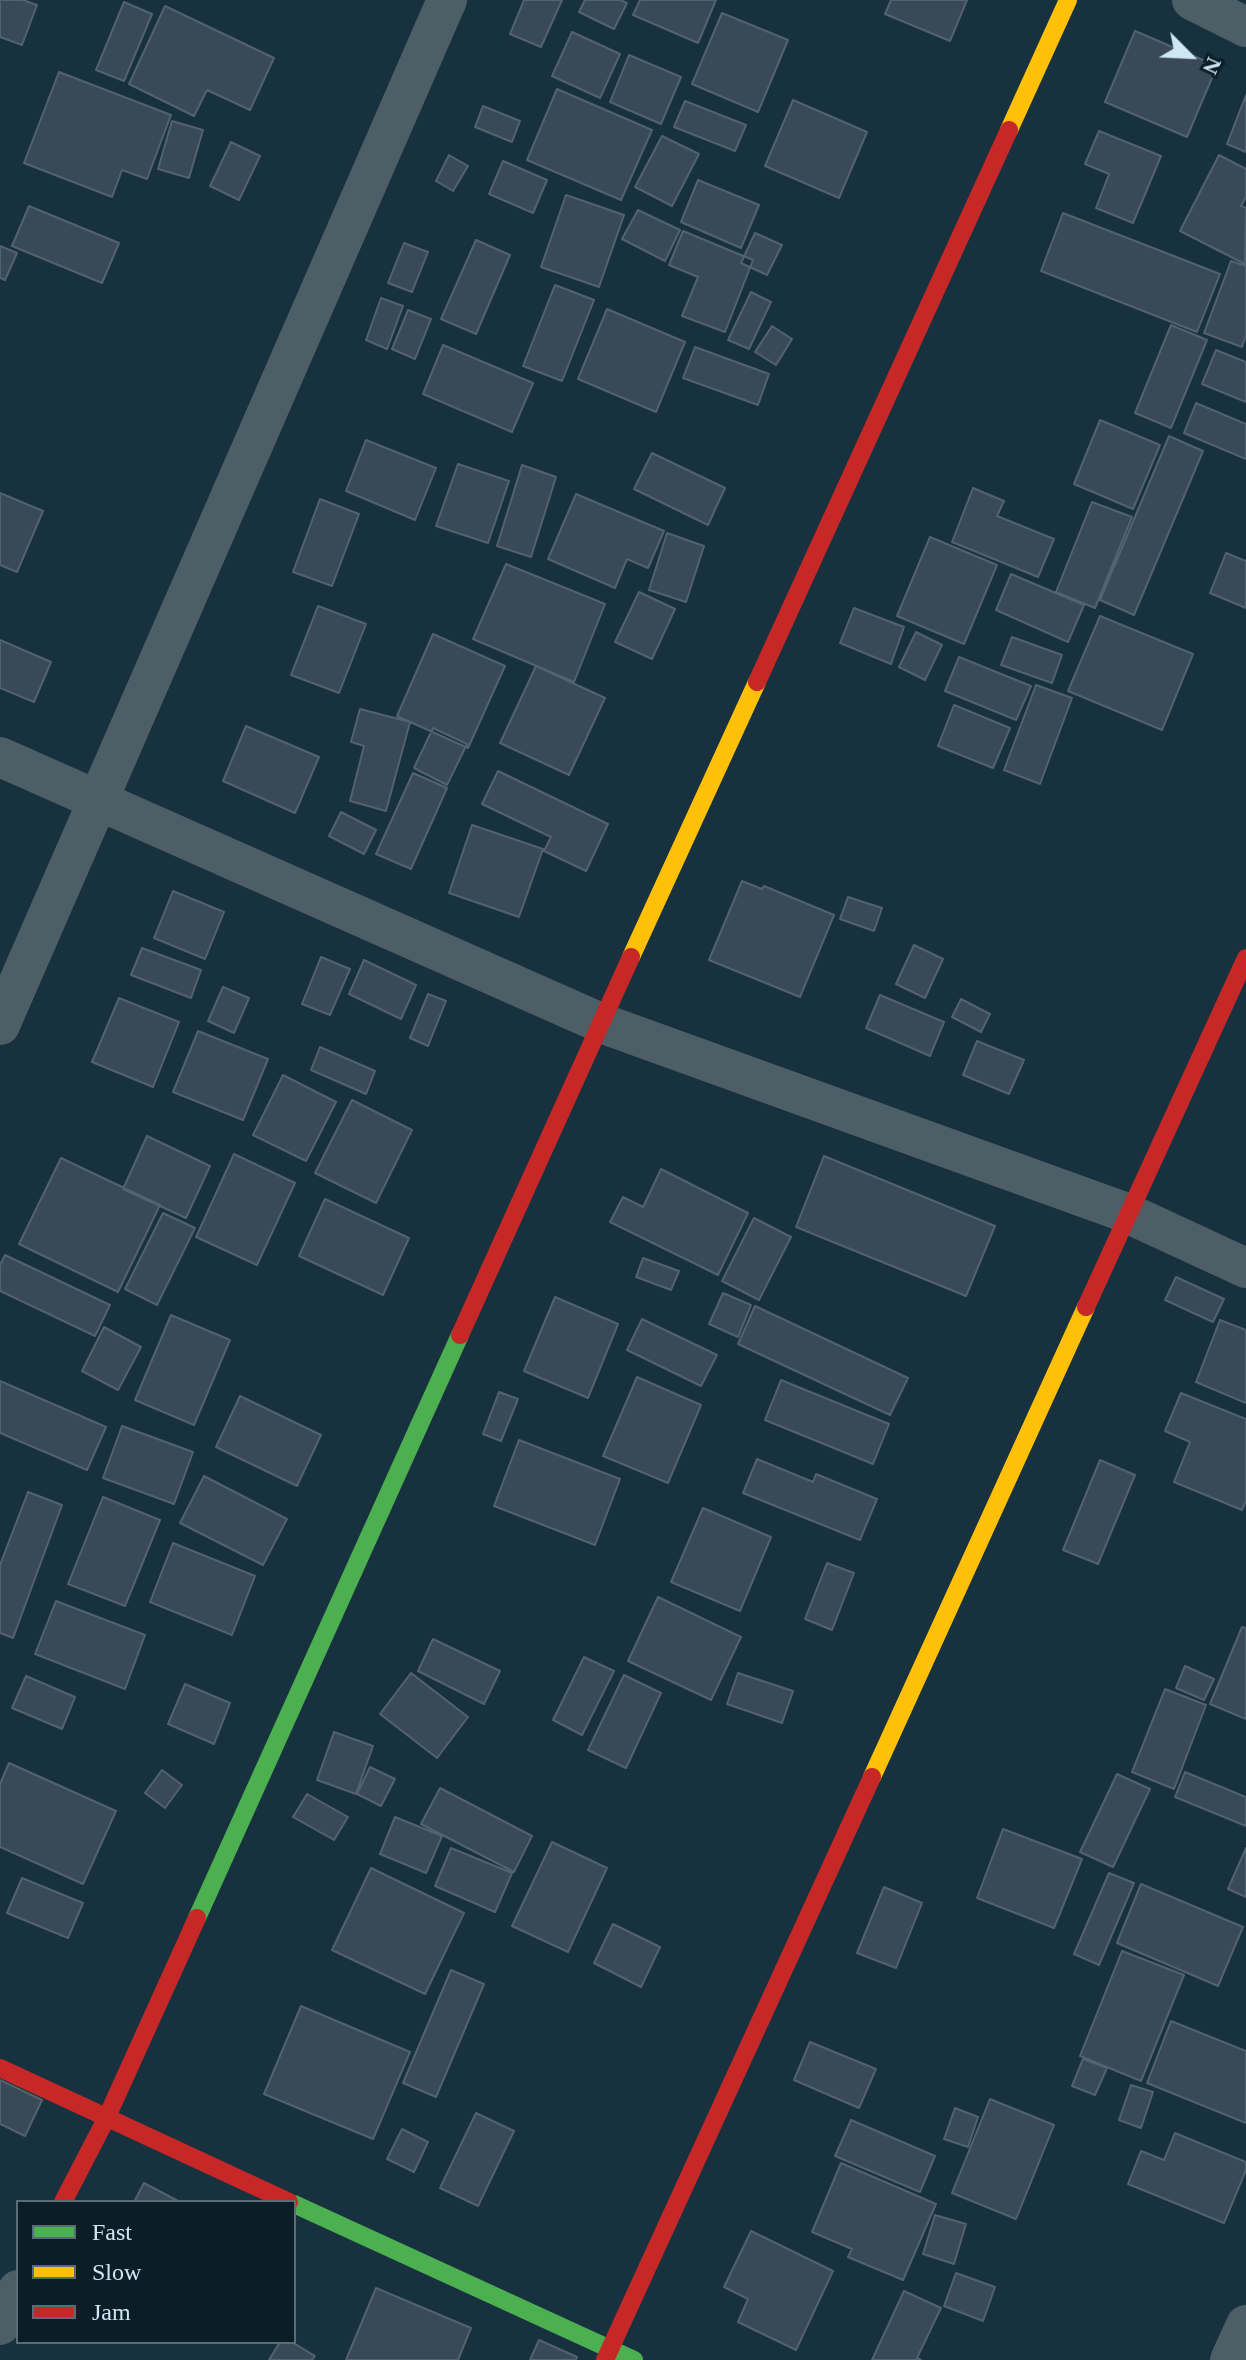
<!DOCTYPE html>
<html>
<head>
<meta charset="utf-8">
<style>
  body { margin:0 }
  #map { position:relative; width:1246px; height:2360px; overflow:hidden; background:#18313e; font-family:"Times New Roman",serif }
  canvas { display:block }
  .legend { position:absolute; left:16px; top:2200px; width:280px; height:144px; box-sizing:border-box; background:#0b1d27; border:2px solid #596d79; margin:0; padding:10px 14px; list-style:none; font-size:24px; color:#cfe6f3 }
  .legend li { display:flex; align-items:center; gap:16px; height:40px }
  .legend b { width:40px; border:2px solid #596d79 }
  .north { position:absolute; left:1150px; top:16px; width:80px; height:80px; -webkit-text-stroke:6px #0b1d27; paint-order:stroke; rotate:114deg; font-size:22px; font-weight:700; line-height:32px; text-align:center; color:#cfe6f3 }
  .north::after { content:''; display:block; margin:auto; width:28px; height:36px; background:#cfe6f3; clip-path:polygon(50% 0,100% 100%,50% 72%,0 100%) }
</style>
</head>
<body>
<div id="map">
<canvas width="1246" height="2360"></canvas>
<ul class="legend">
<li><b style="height:10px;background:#4caf50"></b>Fast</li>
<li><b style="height:10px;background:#ffc107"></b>Slow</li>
<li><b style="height:10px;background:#c62828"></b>Jam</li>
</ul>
<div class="north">N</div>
</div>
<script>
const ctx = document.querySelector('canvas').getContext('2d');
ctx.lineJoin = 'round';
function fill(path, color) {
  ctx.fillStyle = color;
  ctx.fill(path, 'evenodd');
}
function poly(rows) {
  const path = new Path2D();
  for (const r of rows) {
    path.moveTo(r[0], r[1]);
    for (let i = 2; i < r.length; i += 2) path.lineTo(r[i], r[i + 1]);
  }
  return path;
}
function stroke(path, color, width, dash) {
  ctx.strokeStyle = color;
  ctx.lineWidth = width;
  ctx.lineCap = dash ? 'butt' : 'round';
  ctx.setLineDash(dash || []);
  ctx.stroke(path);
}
const building = poly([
  [0,0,23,0,37,5,22,45,0,37,0,0],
  [524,0,562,0,541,47,510,34,524,0],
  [585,0,621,0,627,3,614,29,579,12,585,0],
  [640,0,716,0,698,43,633,15,640,0],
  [891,0,967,0,950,41,885,14,891,0],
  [124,2,152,14,124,81,96,70,124,2],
  [165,6,274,58,250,110,207,90,194,116,129,84,165,6],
  [722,13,788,40,758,112,692,84,722,13],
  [1135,31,1217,66,1187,137,1105,102,1135,31],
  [572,32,620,54,600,98,552,76,572,32],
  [629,55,681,77,661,124,610,102,629,55],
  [59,72,171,115,147,179,122,170,112,197,24,163,59,72],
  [557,89,652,130,621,200,527,160,557,89],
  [1246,95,1246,152,1227,144,1246,95],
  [793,100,867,132,839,198,765,166,793,100],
  [685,101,746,125,735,151,674,127,685,101],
  [483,106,520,121,512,142,475,127,483,106],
  [172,121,203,130,189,178,158,169,172,121],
  [1099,131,1161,156,1133,223,1096,208,1109,174,1085,164,1099,131],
  [662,136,699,154,672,206,635,187,662,136],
  [231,142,260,156,239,200,210,186,231,142],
  [449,155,468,166,453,191,436,181,449,155],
  [1219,155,1246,169,1246,197,1241,206,1246,208,1245,264,1180,231,1219,155],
  [503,161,547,180,533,213,489,194,503,161],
  [698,180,759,205,741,248,681,222,698,180],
  [566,195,624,215,599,287,541,267,566,195],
  [29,206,119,243,102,283,12,246,29,206],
  [638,210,680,230,665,261,622,239,638,210],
  [1063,213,1220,274,1197,332,1041,271,1063,213],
  [683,231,753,260,725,332,682,316,698,277,669,265,683,231],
  [755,233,782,245,767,275,741,263,755,233],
  [476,240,510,255,476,334,441,319,476,240],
  [404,243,428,252,412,292,388,283,404,243],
  [0,246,17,253,5,280,0,278,0,246],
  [1231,261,1246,266,1246,335,1242,347,1204,333,1231,261],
  [555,285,594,300,562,381,523,366,555,285],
  [751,292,771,302,749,349,728,340,751,292],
  [381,298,403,306,387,349,366,340,381,298],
  [607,309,685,342,656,412,578,379,607,309],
  [408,310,431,319,415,359,392,349,408,310],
  [1171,325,1207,340,1171,428,1135,413,1171,325],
  [772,326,792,339,776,365,755,352,772,326],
  [443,345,533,383,512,432,423,394,443,345],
  [695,347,769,374,758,405,683,378,695,347],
  [1216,350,1246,362,1246,402,1202,384,1216,350],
  [1196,403,1246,424,1246,459,1184,433,1196,403],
  [1100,420,1160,445,1133,509,1074,484,1100,420],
  [1169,436,1203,451,1134,615,1100,600,1169,436],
  [366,440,436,468,415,520,346,491,366,440],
  [652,453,725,488,708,525,634,489,652,453],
  [458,464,509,481,488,543,436,526,458,464],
  [522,465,556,477,531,557,497,546,522,465],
  [973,488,1004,501,997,516,1054,539,1038,577,952,542,973,488],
  [0,493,43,511,17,572,0,565,0,493],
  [576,494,664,531,648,568,627,559,615,588,548,559,576,494],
  [320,499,359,514,332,586,293,572,320,499],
  [1092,502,1132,517,1095,608,1056,592,1092,502],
  [667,533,704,546,686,602,649,590,667,533],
  [930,537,997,565,964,644,897,616,930,537],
  [1226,553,1246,561,1246,608,1210,593,1226,553],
  [506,564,605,604,574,682,473,639,506,564],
  [1011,574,1084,605,1068,642,996,610,1011,574],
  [639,592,675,609,652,659,615,642,639,592],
  [318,606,366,624,339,693,291,675,318,606],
  [854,608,904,627,891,664,840,643,854,608],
  [1100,616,1193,654,1162,730,1068,691,1100,616],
  [916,632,942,645,925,680,899,667,916,632],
  [433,634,505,666,468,748,397,716,433,634],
  [1012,637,1062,655,1052,683,1001,665,1012,637],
  [0,640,51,662,34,702,0,688,0,640],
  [959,657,1031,686,1016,720,945,691,959,657],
  [536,666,605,698,569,775,500,743,536,666],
  [1036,685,1072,698,1040,784,1004,770,1036,685],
  [954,705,1010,728,993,768,938,746,954,705],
  [360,709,410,722,386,811,350,801,364,746,351,742,360,709],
  [246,726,319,757,295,813,223,781,246,726],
  [433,728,467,744,447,785,414,768,433,728],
  [498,771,608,824,586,871,544,851,551,837,482,804,498,771],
  [413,773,447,788,411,869,376,854,413,773],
  [341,812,376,830,364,854,329,836,341,812],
  [472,825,543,849,519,917,449,893,472,825],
  [742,881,762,889,764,886,834,915,800,997,709,960,742,881],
  [173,891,224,912,205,959,154,938,173,891],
  [848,897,882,908,874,931,840,919,848,897],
  [914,945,943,959,925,998,896,984,914,945],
  [142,948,201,970,191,998,131,975,142,948],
  [321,957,350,969,330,1015,302,1004,321,957],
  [364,960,416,985,401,1019,349,994,364,960],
  [223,987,249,998,234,1033,208,1021,223,987],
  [428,994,446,1001,428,1046,410,1038,428,994],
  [880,995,944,1022,930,1056,866,1028,880,995],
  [119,998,179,1022,153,1087,92,1062,119,998],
  [961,999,990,1014,981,1032,952,1017,961,999],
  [198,1031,268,1059,243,1120,173,1092,198,1031],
  [977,1041,1024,1060,1009,1094,963,1075,977,1041],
  [320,1047,375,1071,366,1094,311,1070,320,1047],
  [283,1075,336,1102,306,1161,253,1135,283,1075],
  [352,1100,412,1130,376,1203,315,1173,352,1100],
  [147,1136,210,1166,186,1218,123,1189,147,1136],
  [234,1154,295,1183,257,1265,196,1237,234,1154],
  [824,1156,995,1226,966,1296,796,1227,824,1156],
  [61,1158,160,1205,118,1292,19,1244,61,1158],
  [661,1169,748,1213,718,1275,610,1222,623,1197,643,1207,661,1169],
  [325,1199,409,1238,383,1295,299,1256,325,1199],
  [163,1213,195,1228,157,1305,125,1289,163,1213],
  [754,1218,791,1237,759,1300,722,1281,754,1218],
  [5,1255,110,1305,95,1336,0,1291,0,1265,5,1255],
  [643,1258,679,1271,671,1290,636,1277,643,1258],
  [1176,1277,1224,1299,1213,1322,1165,1300,1176,1277],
  [723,1293,751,1305,738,1337,709,1324,723,1293],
  [555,1297,618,1324,588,1398,524,1371,555,1297],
  [755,1306,908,1378,890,1415,738,1344,755,1306],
  [171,1315,230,1340,194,1425,135,1400,171,1315],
  [642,1319,717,1355,701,1386,627,1350,642,1319],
  [1220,1320,1246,1330,1246,1403,1196,1382,1220,1320],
  [104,1327,141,1347,118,1390,82,1371,104,1327],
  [637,1377,701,1405,668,1483,603,1456,637,1377],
  [781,1380,889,1424,873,1464,765,1420,781,1380],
  [0,1381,106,1427,87,1470,0,1433,0,1381],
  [499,1392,518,1399,501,1441,483,1434,499,1392],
  [1181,1393,1246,1419,1246,1501,1242,1510,1174,1482,1190,1442,1165,1431,1181,1393],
  [240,1396,321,1435,297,1486,216,1447,240,1396],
  [122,1426,193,1452,174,1504,103,1478,122,1426],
  [519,1440,620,1479,595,1545,494,1506,519,1440],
  [757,1459,813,1482,816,1474,877,1499,860,1540,743,1493,757,1459],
  [1100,1460,1135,1475,1098,1564,1063,1550,1100,1460],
  [204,1476,287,1519,263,1565,180,1523,204,1476],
  [28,1492,62,1505,13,1638,0,1633,0,1565,28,1492],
  [103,1497,160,1520,125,1606,68,1584,103,1497],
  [703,1508,771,1537,740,1611,671,1582,703,1508],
  [173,1543,255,1576,232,1635,150,1602,173,1543],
  [827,1563,854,1573,832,1630,805,1619,827,1563],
  [658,1597,741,1637,711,1700,628,1661,658,1597],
  [56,1601,145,1635,125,1689,35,1654,56,1601],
  [1242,1627,1246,1628,1246,1719,1210,1704,1242,1627],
  [433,1639,500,1671,484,1704,418,1671,433,1639],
  [584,1657,614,1671,582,1735,553,1720,584,1657],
  [1185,1666,1214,1679,1204,1700,1176,1688,1185,1666],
  [411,1673,468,1717,437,1758,380,1714,411,1673],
  [738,1673,793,1691,782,1723,727,1704,738,1673],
  [624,1675,661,1693,626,1768,588,1750,624,1675],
  [26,1676,75,1697,62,1729,12,1708,26,1676],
  [185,1684,230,1703,214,1744,168,1724,185,1684],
  [1165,1689,1206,1705,1174,1789,1132,1772,1165,1689],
  [334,1732,373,1746,356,1794,317,1780,334,1732],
  [9,1763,116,1811,83,1884,0,1847,0,1784,9,1763],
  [370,1767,395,1779,381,1806,357,1794,370,1767],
  [162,1770,182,1785,165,1808,145,1793,162,1770],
  [1185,1772,1246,1797,1246,1826,1175,1797,1185,1772],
  [1117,1774,1150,1789,1113,1867,1080,1852,1117,1774],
  [440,1788,532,1836,514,1872,421,1824,440,1788],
  [307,1794,348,1817,334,1840,293,1817,307,1794],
  [395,1817,442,1836,426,1873,380,1854,395,1817],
  [1003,1829,1082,1859,1054,1928,977,1898,1003,1829],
  [552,1842,607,1868,568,1952,512,1926,552,1842],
  [451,1848,512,1873,495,1912,435,1886,451,1848],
  [1246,1848,1246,1897,1228,1889,1246,1848],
  [371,1868,464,1913,425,1994,332,1950,371,1868],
  [1109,1873,1134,1883,1099,1965,1074,1954,1109,1873],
  [22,1878,83,1903,68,1938,7,1913,22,1878],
  [1141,1884,1243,1927,1218,1986,1117,1943,1141,1884],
  [884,1887,922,1903,896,1968,857,1953,884,1887],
  [613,1924,660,1947,641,1987,594,1963,613,1924],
  [1122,1951,1184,1975,1141,2081,1080,2056,1122,1951],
  [451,1970,484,1984,436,2097,403,2083,451,1970],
  [301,2006,410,2052,373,2139,264,2094,301,2006],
  [1171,2021,1246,2051,1246,2123,1147,2083,1171,2021],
  [810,2042,876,2069,859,2108,794,2080,810,2042],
  [1083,2059,1107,2068,1095,2095,1072,2086,1083,2059],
  [0,2080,42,2100,25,2136,0,2124,0,2080],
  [1131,2085,1153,2092,1141,2128,1119,2120,1131,2085],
  [990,2099,1054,2125,1016,2219,952,2193,990,2099],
  [955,2108,978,2117,968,2147,944,2139,955,2108],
  [476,2113,514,2131,478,2206,440,2188,476,2113],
  [851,2120,935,2156,920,2192,835,2156,851,2120],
  [402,2129,428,2142,414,2172,387,2159,402,2129],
  [1175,2133,1246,2162,1246,2170,1224,2223,1128,2184,1141,2151,1164,2160,1175,2133],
  [841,2163,936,2204,903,2280,848,2257,852,2249,812,2232,841,2163],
  [144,2183,178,2201,178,2202,134,2202,144,2183],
  [935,2215,966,2224,954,2264,923,2254,935,2215],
  [751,2231,833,2271,796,2350,738,2322,748,2299,724,2287,751,2231],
  [956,2273,995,2287,983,2321,944,2306,956,2273],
  [376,2288,471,2328,458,2360,346,2360,376,2288],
  [904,2291,941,2308,917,2358,921,2360,872,2360,904,2291],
  [539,2340,577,2357,576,2360,530,2360,539,2340],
  [280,2342,292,2342,315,2356,312,2360,269,2360,280,2342]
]);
const street = poly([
  [1192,0,1246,27],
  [0,757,601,1023,1127,1213,1246,1268],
  [0,1025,447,0],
  [0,2325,18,2290],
  [1230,2360,1246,2325]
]);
const fast = poly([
  [197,1918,460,1335],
  [294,2204,634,2360]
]);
const slow = poly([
  [1009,130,1068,0],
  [631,957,757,682],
  [872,1777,1086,1307]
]);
const jam = poly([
  [757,682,1009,130],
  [1086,1307,1246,958],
  [460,1335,631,957],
  [0,2068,289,2202],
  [63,2202,106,2119,197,1918],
  [605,2360,872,1777]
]);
fill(building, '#394955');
stroke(building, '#52626e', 2);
stroke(street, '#4e5e67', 40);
stroke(fast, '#4caf50', 18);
stroke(slow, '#ffc107', 18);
stroke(jam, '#c62828', 18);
</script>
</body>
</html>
